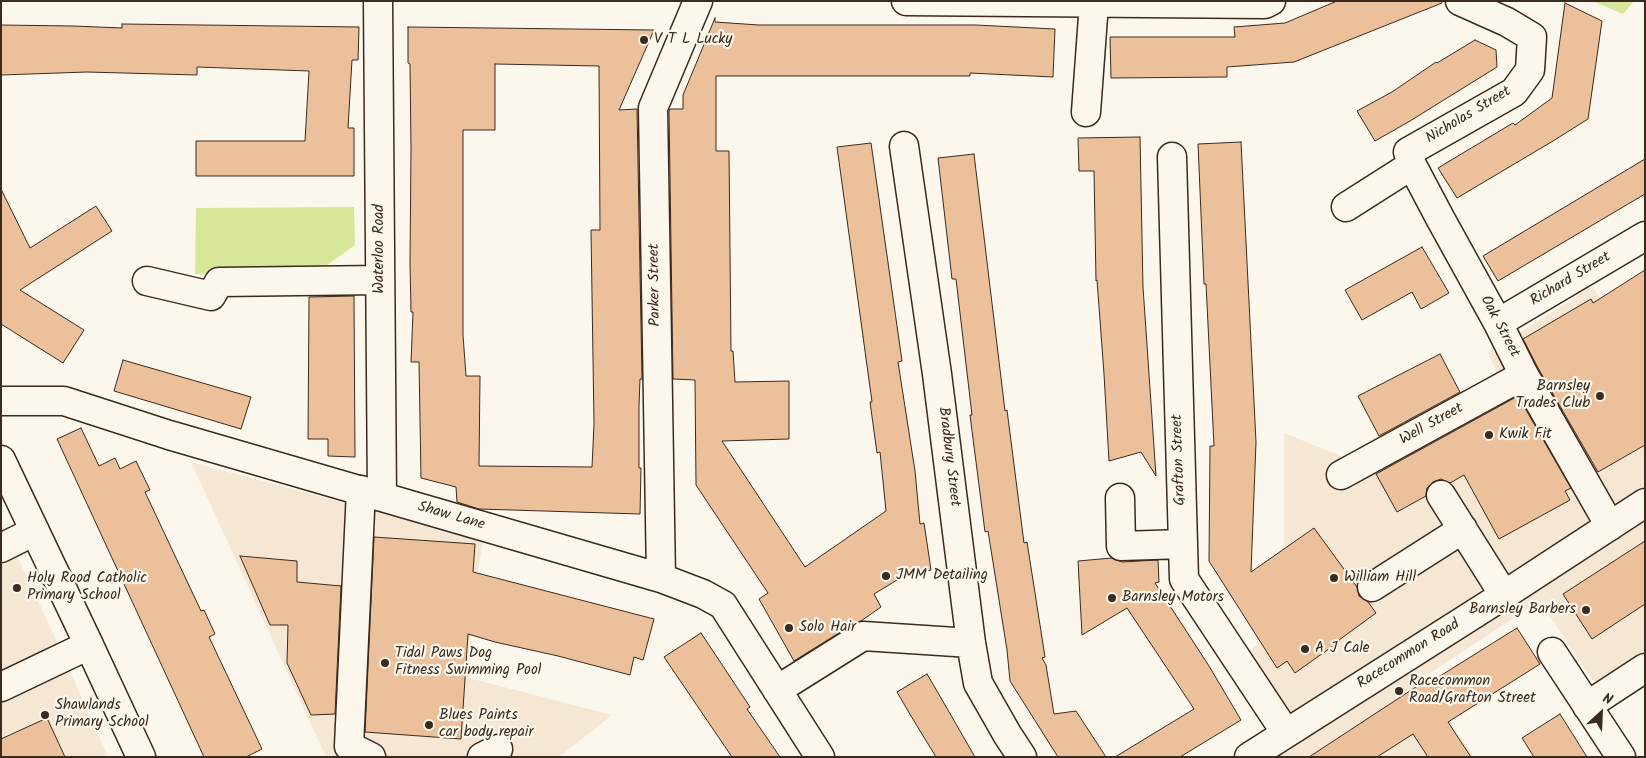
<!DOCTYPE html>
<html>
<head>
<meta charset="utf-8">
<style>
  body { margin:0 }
  #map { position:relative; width:1646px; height:758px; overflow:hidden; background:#fbf7ec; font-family:Kalam,sans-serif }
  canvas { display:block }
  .frame { position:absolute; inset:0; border:2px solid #3b2a1e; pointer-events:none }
  .north { position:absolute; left:1576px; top:688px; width:50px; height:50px; -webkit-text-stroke:4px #fbf7ec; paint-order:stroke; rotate:25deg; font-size:14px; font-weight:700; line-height:20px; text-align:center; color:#3b2a1e }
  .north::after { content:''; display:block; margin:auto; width:18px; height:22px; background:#3b2a1e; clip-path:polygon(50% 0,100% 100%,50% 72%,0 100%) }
</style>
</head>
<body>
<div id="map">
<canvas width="1646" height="758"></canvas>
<div class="frame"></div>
<div class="north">N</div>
</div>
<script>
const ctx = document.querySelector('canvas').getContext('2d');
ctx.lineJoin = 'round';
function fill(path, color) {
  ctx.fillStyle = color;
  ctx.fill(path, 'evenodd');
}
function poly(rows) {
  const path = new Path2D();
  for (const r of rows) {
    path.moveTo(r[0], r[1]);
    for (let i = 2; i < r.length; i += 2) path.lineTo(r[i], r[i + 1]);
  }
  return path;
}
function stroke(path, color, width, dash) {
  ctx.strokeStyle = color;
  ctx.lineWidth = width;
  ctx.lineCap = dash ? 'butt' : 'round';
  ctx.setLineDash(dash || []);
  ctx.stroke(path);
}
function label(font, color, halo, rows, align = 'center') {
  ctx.font = font + ' Kalam,sans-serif';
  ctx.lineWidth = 4.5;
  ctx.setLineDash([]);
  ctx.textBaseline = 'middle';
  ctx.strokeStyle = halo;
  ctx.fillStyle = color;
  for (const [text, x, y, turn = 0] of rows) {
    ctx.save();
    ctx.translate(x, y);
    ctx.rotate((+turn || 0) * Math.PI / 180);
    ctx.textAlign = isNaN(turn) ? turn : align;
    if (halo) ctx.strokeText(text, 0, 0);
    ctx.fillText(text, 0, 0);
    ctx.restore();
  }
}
const built = poly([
  [1593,286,1622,339,1645,332,1645,657,1597,687,1540,601,1421,679,1474,757,1275,757,1305,738,1249,651,1312,603,1284,550,1284,433,1346,458,1497,374,1488,353],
  [191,462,483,540,472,609,469,678,612,715,559,757,326,757],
  [1,523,48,622,108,757,1,757]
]);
const green = poly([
  [1593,1,1634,1,1623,14],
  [354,207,355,245,316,273,195,274,196,208]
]);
const building = poly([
  [1337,1,1442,1,1442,3,1294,62,1227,67,1227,77,1111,78,1110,37,1235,37,1234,27,1285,23,1337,1],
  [1565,3,1602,21,1588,119,1553,141,1457,198,1438,168,1513,123,1515,125,1552,98,1565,3],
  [715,18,715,22,759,25,976,25,1055,29,1053,77,970,73,970,76,716,76,716,151,729,151,731,351,733,351,735,382,789,381,789,439,722,441,805,567,886,511,880,452,877,453,870,402,872,402,837,147,871,143,902,361,898,362,915,471,920,524,924,523,931,570,907,574,874,594,881,607,861,621,855,623,794,661,759,599,768,593,696,485,695,380,673,379,669,111,670,109,683,109,683,95,715,18],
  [122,24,359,27,358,60,352,60,348,128,354,128,354,176,196,176,196,141,305,141,309,71,197,67,197,75,87,72,1,75,1,25,73,26,122,28,122,24],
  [408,27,654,30,619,110,637,109,642,379,640,379,639,406,639,468,641,468,640,514,479,509,457,502,456,487,421,478,419,362,411,362,413,312,411,312,410,263,411,149,410,64,408,63,408,27],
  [495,64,599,66,600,230,591,230,594,424,592,467,479,466,480,376,466,376,463,335,463,130,495,130,495,64],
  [1475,40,1496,50,1497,67,1410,121,1375,141,1357,111,1392,92,1436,62,1437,63,1475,40],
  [1140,137,1143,287,1156,476,1141,452,1109,461,1104,374,1097,280,1096,281,1094,171,1079,171,1078,138,1140,137],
  [1241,142,1256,442,1251,572,1314,528,1357,587,1359,596,1368,602,1376,613,1339,640,1340,641,1295,673,1287,661,1277,668,1209,561,1210,446,1214,446,1206,284,1204,284,1198,144,1241,142],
  [974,154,1005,411,1007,410,1024,543,1027,542,1045,657,1042,658,1046,665,1054,714,1076,711,1106,757,1058,757,1010,681,1007,650,988,531,985,532,970,415,972,415,956,279,952,279,938,158,974,154],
  [1645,159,1645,194,1498,281,1483,256,1645,159],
  [1,189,30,248,96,206,112,231,20,290,84,330,63,363,1,324,1,189],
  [1422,247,1449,293,1421,309,1412,292,1362,320,1345,290,1422,247],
  [1645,270,1645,445,1598,472,1538,368,1523,339,1591,299,1593,303,1645,270],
  [354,296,355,457,328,456,328,439,308,439,309,297,354,296],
  [1440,354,1460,392,1379,436,1358,396,1440,354],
  [123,360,251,397,241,429,114,391,123,360],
  [1518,396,1571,488,1565,491,1570,500,1499,539,1464,475,1450,483,1441,479,1433,482,1427,488,1426,496,1397,512,1376,474,1518,396],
  [81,428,99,466,115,458,120,469,136,461,150,490,145,492,201,611,204,610,215,634,209,637,262,749,246,757,204,757,57,439,81,428],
  [374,537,475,544,473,572,654,619,643,660,634,657,630,675,558,656,495,642,468,634,461,739,365,732,374,537],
  [1645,541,1645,604,1592,639,1563,594,1645,541],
  [240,556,297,561,297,582,341,586,335,714,311,715,287,663,288,625,270,625,240,556],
  [1112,558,1122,562,1158,560,1159,582,1155,583,1209,666,1241,720,1180,757,1115,757,1194,709,1127,608,1082,635,1078,561,1112,558],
  [1517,628,1540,664,1448,722,1471,757,1428,757,1413,734,1377,757,1309,757,1422,683,1424,686,1517,628],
  [701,633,750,707,747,709,780,757,732,757,664,657,701,633],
  [927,674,941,698,975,757,936,757,911,716,897,692,927,674],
  [1560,714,1587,757,1534,757,1522,738,1560,714],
  [47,718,65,757,1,757,1,739,47,718]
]);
const minor = poly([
  [378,1,382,497],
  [906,1,1265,4,1271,1],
  [1460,1,1507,22,1532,37,1530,70,1514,92,1408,152,1412,165,1440,218,1498,323,1524,375,1610,526],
  [1086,112,1094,3],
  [904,146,937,374,971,643,978,683,1007,734,1022,757],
  [1172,157,1184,579,1286,733],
  [1346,207,1412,165],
  [147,281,211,296,219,282,380,280],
  [1498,323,1645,236],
  [1,401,64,401,169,435,661,578,703,594,723,605,820,757],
  [1,460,89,645,141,757],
  [1341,475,1524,375],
  [361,490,349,746,371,757],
  [1441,495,1504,595],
  [1120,498,1121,546,1183,544],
  [1,548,35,531],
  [661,578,653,108,698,1],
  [1372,587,1463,529],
  [1552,652,1621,757],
  [1,687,89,645],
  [777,690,863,636,971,643],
  [1587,706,1645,668],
  [482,757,498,749],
  [1249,757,1504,595,1645,503]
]);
const markers = [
  [644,40,5,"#3b2a1e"],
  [1600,396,5,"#3b2a1e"],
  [1489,435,5,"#3b2a1e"],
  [886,576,5,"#3b2a1e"],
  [1334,578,5,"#3b2a1e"],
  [17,588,5,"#3b2a1e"],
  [1112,598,5,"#3b2a1e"],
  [1586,610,5,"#3b2a1e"],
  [789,628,5,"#3b2a1e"],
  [1305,649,5,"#3b2a1e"],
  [385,663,5,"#3b2a1e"],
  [1399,691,5,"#3b2a1e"],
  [45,715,5,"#3b2a1e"],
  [429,725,5,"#3b2a1e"]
];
const poiNames = [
  ["V T L Lucky",654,40],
  ["Barnsley",1590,387,"right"],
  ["Trades Club",1590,404,"right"],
  ["Kwik Fit",1499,435],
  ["JMM Detailing",896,576],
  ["William Hill",1344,578],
  ["Holy Rood Catholic",27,579],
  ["Primary School",27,596],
  ["Barnsley Motors",1122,598],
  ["Barnsley Barbers",1576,610,"right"],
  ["Solo Hair",799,628],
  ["A J Cale",1315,649],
  ["Tidal Paws Dog",395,654],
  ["Fitness Swimming Pool",395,671],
  ["Racecommon",1409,682],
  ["Road/Grafton Street",1409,699],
  ["Shawlands",55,706],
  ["Primary School",55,723],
  ["Blues Paints",439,716],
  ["car body repair",439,733]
];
const streetNames = [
  ["Nicholas Street",1469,116,-31],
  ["Waterloo Road",380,249,-90],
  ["Richard Street",1571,280,-31],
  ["Parker Street",656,285,-91],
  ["Oak Street",1499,327,62],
  ["Well Street",1432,425,-29],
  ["Bradbury Street",948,457,83],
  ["Grafton Street",1180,460,-92],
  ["Shaw Lane",451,517,16],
  ["Racecommon Road",1409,655,-32]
];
fill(built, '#f6e6d4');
fill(green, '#d6e79a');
fill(building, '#ebc09b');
stroke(building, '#3b2a1e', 1);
stroke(minor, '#3b2a1e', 31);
stroke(minor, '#fbf7ec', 28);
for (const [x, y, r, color] of markers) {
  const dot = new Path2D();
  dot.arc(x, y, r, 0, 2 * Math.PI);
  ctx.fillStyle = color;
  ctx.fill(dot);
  stroke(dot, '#fbf7ec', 2);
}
label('15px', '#3b2a1e', '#fbf7ec', poiNames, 'left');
label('15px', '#3b2a1e', '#fbf7ec', streetNames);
</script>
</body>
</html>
